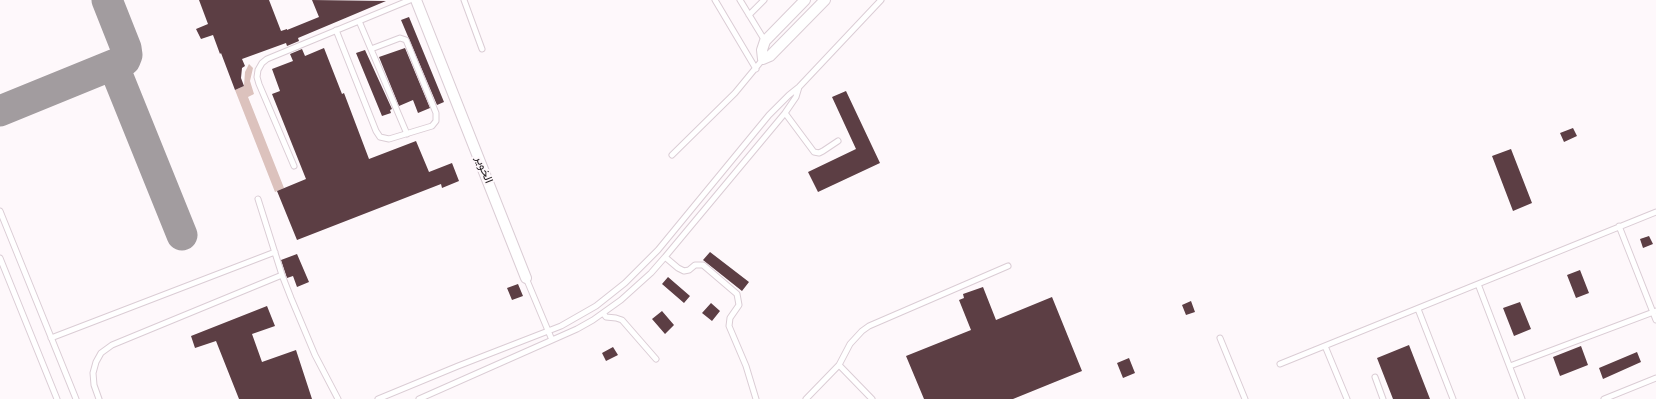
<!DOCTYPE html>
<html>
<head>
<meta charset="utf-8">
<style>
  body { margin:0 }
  canvas { display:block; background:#fef8fb }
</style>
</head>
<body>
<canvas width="1656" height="399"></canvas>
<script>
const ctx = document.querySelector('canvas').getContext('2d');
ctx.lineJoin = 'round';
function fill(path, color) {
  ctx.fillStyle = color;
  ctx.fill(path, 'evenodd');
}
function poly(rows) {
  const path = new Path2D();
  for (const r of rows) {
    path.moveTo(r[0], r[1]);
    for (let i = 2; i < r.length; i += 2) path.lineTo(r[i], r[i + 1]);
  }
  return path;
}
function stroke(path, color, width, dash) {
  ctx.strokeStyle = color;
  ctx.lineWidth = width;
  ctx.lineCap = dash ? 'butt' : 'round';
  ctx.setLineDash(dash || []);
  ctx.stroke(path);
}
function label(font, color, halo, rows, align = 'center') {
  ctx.font = font + ' Overpass,Vazirmatn,sans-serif';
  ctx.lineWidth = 4;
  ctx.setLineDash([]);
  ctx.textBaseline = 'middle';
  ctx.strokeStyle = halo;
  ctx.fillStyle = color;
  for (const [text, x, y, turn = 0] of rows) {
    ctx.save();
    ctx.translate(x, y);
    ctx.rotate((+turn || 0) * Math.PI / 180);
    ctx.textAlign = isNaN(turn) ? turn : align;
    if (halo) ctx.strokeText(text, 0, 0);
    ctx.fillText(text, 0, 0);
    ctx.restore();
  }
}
const green = poly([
  [249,64,253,68,250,81,254,94,248,97,284,188,275,192,235,90,244,86,245,72]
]);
const taxiway = poly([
  [108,69,113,70,117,74,182,235],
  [0,111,125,60,127,55,126,48,107,0]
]);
const building = poly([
  [199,0,269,0,281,31,287,29,287,30,319,17,312,0,386,1,298,38,299,41,287,46,286,43,242,59,245,66,242,68,241,78,244,86,235,90,221,53,220,54,213,35,201,39,196,29,208,24],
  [409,17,444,102,437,105,401,20],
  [324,48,342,94,344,93,369,159,416,141,429,172,452,163,459,181,442,188,441,184,297,240,277,191,306,179,272,94,280,91,272,69,293,61,290,54,302,49,305,56],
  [405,48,430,108,418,113,413,100,399,106,379,57],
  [365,50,392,109,390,110,391,113,382,116,356,53],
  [846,91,880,163,818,192,808,172,856,149,832,97],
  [1573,128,1577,136,1564,142,1560,133],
  [1511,149,1532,203,1513,211,1492,156],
  [1649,236,1653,244,1643,248,1640,239],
  [710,252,749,282,742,291,703,260],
  [297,254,309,282,297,287,293,276,287,278,281,260],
  [1580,270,1589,293,1576,298,1567,275],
  [668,277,690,296,684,303,662,284],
  [518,284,523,296,512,300,507,288],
  [983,287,996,320,1052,297,1082,371,1013,399,924,399,906,356,971,330,959,300,964,298,963,294],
  [1191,301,1195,312,1186,315,1182,305],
  [1520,302,1531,329,1514,336,1503,308],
  [711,303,720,311,712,321,702,313],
  [267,306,275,326,252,334,262,362,296,350,312,399,239,399,216,341,195,348,191,336],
  [662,311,674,325,665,334,652,319],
  [1409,345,1430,399,1393,399,1377,358],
  [1581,346,1588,365,1560,376,1553,357],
  [613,347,618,355,606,361,602,353],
  [1637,352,1641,362,1603,379,1599,368],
  [1129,358,1135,373,1123,378,1117,363]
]);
const service = poly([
  [464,0,482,49],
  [715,0,756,69],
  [740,0,765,41],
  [749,15,764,0],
  [359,21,407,134],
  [336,30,376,131,380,137,389,139,432,126,436,121,436,113,406,40,400,38,371,49],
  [785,113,814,152,819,153,823,151,838,141],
  [672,155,735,93,763,59],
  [294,166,259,84,257,77,258,70,262,63,267,59,410,0],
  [258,199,282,275,291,298,315,355,338,399],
  [0,211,76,399],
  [1619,226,1656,320],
  [665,257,678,268,684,271,689,270,695,265,703,265,737,294,739,305,730,318,729,326,746,366,756,399],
  [0,258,57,399],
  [526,278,552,340],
  [1478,284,1522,399],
  [1418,309,1453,399],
  [603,313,606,317,616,318,622,320,656,359],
  [51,338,275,252],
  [1220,338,1245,399],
  [1325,346,1347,399],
  [1280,364,1656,212],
  [839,365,872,399],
  [1510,366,1656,311],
  [1375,377,1383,399],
  [99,399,94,385,93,373,96,362,101,353,112,345,282,275],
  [378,399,458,366,561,326,596,306,625,283,658,250,769,115,789,95,799,87,881,0],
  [419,399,577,329,593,320,621,300,651,273,665,257,785,113,796,97,799,87],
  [806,399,839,365,850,344,862,331,869,326,1008,266],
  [1604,399,1656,378]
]);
const minor = poly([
  [416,0,526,278],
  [805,0,765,41,762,50,763,59,770,56,825,0]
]);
const streetNames = [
  ["الخوير",483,170,68]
];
fill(green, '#dcc2bd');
stroke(taxiway, '#a29c9f', 31);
fill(building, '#5c3e44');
stroke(service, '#dbcdd5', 7);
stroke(minor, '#dbcdd5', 12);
stroke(service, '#fff', 5);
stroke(minor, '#fff', 10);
label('12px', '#2c2729', '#fef8fb', streetNames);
</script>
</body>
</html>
